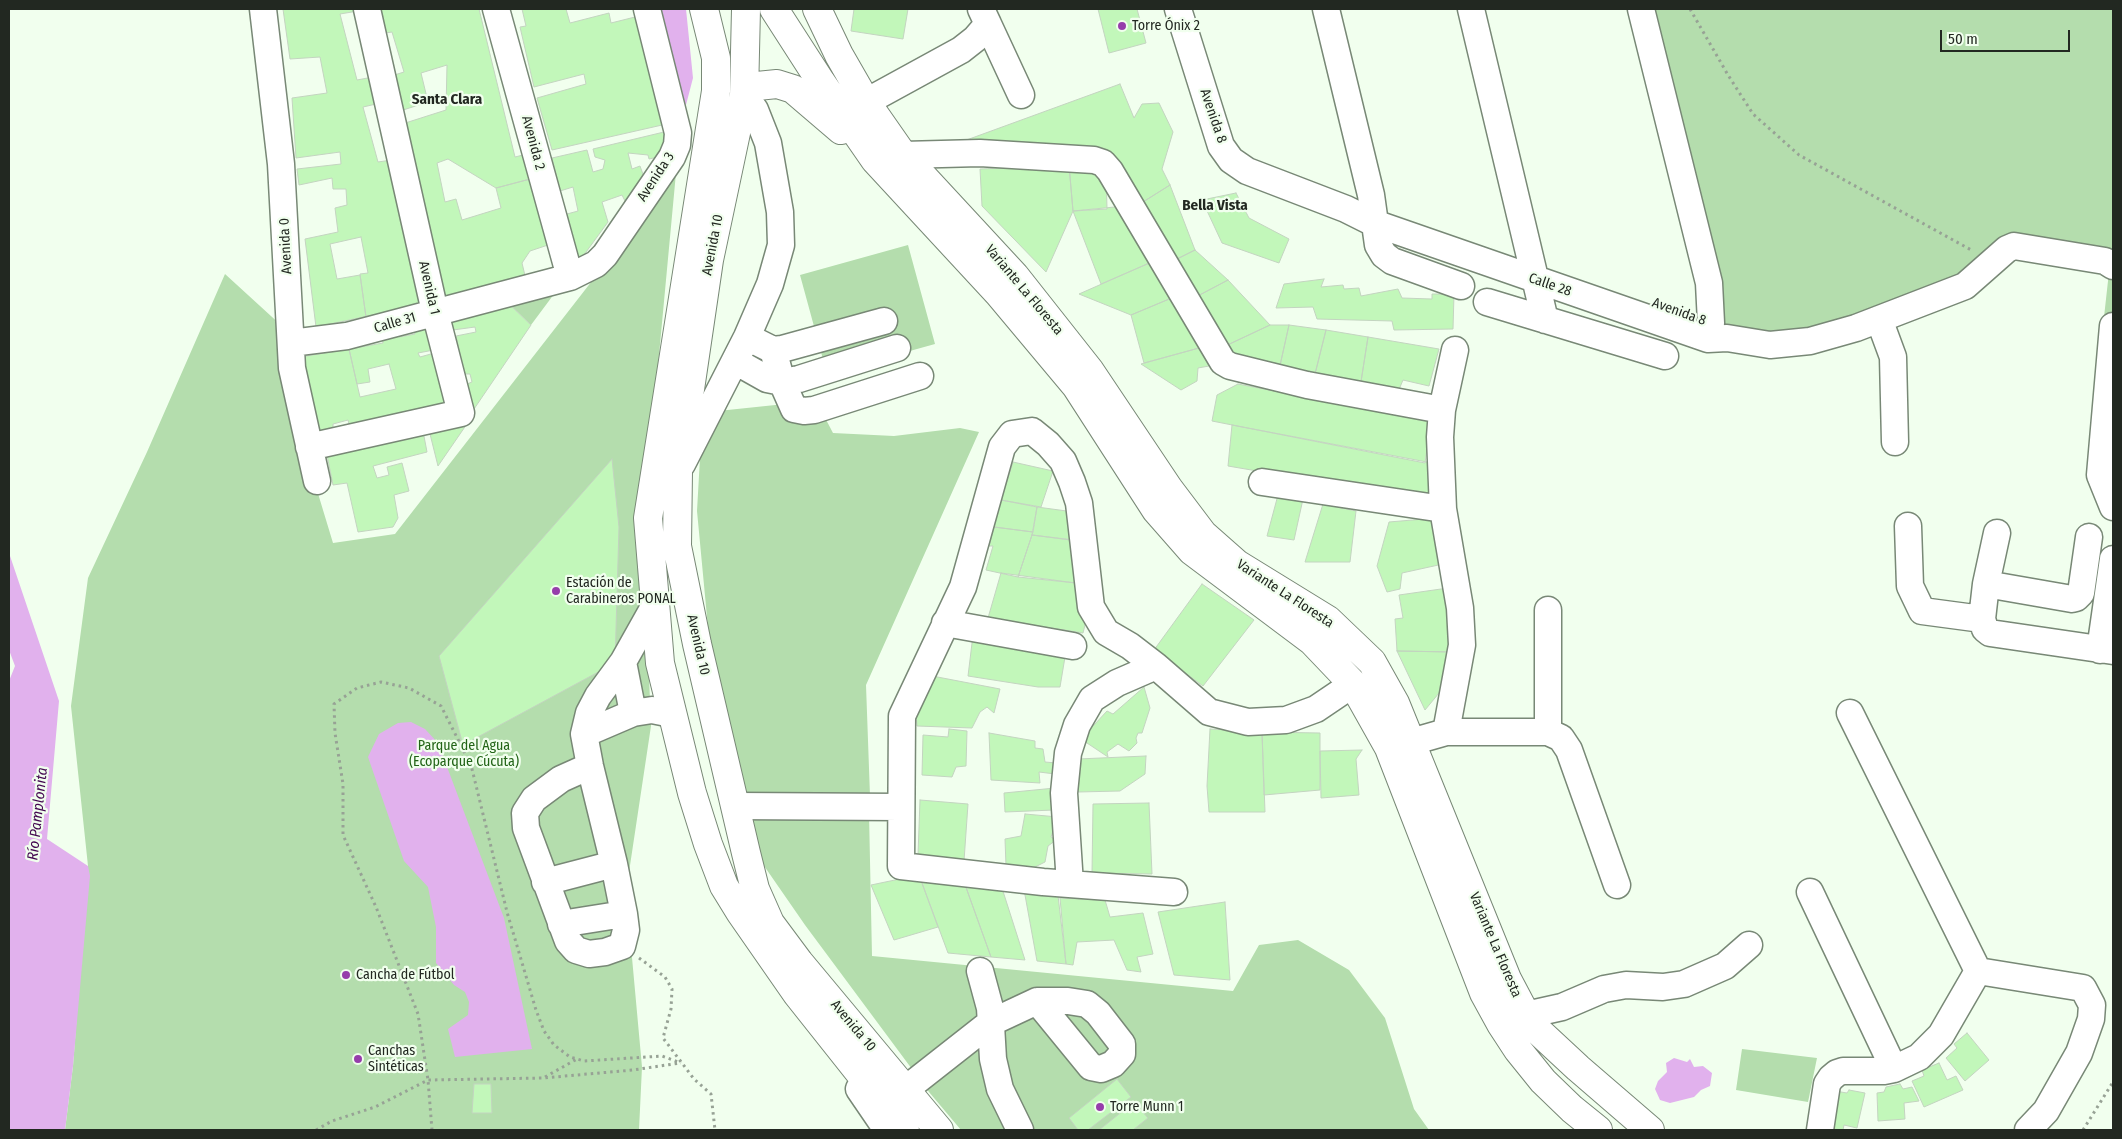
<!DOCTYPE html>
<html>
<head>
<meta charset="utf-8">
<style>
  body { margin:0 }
  #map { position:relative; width:2122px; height:1139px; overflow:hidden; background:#f1ffee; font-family:"Fira Sans Condensed",sans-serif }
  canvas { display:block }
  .frame { position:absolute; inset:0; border:10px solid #222821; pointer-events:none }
  .scale { position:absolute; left:1940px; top:30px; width:130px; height:22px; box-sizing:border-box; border:2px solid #222821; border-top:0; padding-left:6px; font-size:15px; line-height:18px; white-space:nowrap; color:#222821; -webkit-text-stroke:4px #f1ffee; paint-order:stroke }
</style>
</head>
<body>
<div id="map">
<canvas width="2122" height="1139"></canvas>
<div class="frame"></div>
<div class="scale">50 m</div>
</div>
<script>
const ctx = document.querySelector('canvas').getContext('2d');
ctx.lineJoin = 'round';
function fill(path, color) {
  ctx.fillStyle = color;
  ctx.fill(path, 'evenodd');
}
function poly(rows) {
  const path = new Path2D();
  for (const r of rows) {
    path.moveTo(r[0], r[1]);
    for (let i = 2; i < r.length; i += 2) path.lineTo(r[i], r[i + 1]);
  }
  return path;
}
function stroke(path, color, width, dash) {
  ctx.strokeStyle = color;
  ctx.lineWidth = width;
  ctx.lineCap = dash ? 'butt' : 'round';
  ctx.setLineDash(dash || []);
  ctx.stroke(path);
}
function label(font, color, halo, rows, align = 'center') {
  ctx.font = font + ' "Fira Sans Condensed",sans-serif';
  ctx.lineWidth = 4.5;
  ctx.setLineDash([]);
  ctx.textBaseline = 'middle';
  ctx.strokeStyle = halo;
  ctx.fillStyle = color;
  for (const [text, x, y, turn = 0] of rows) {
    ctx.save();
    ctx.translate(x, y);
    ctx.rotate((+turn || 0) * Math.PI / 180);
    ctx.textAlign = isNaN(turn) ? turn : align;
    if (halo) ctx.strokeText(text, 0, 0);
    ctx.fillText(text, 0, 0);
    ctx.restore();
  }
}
const green = poly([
  [1648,9,2113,9,2113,496,2089,452,2109,272,1991,252,1958,278,1816,328,1750,333,1718,323],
  [676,173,643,526,651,726,626,892,642,1067,639,1130,65,1130,73,1066,88,866,71,706,88,578,147,452,225,274,283,327,303,444,333,543,395,534],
  [908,245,935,344,827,374,800,275],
  [563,282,531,325,508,303],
  [823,400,822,412,833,433,894,436,960,428,979,432,866,685,870,796,737,792,714,691,697,511,701,440,718,411],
  [746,813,869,813,872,956,1233,991,1259,945,1298,940,1349,970,1385,1018,1414,1109,1429,1130,961,1130,929,1092,805,925,760,860],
  [1742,1049,1817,1058,1808,1102,1736,1090]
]);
const water = poly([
  [653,9,686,9,693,78,681,124],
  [9,553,59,701,47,839,88,866,90,876,73,1066,65,1130,9,1130,9,681,15,666,9,650],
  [411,722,425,729,438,743,504,918,532,1049,455,1057,448,1029,468,1015,469,1002,465,992,454,985,436,963,436,927,428,887,404,861,368,757,379,734,398,723],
  [1674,1058,1687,1062,1690,1059,1694,1067,1703,1066,1712,1073,1710,1086,1701,1090,1694,1097,1670,1103,1660,1100,1655,1089,1658,1081,1667,1072,1666,1063]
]);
const building = poly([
  [283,9,363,9,364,10,340,14,357,80,378,76,385,102,363,107,378,162,398,159,430,303,316,327,305,239,338,232,335,208,347,205,346,189,333,189,332,178,299,185,297,169,341,164,340,152,296,158,292,98,327,93,320,57,290,59,283,9],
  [361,237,368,273,360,274,366,317,360,275,337,279,330,244,361,237],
  [374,9,479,9,515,157,527,154,534,178,496,188,448,159,437,163,445,202,456,199,462,220,501,208,496,188,534,178,551,244,530,251,522,263,527,284,437,305,399,125,446,110,447,65,421,73,428,102,397,112,388,77,404,72,392,32,379,34,374,9],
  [522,9,566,9,570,23,609,13,611,23,643,15,671,123,552,150,537,98,586,84,584,74,534,87,520,27,526,26,522,9],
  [854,9,908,9,903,39,851,31,854,9],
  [1098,9,1137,9,1146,43,1109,53,1098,9],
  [1120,84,1134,118,1142,104,1159,103,1173,132,1162,169,1170,185,1135,207,1104,154,961,142,1120,84],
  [664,132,674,135,658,157,649,159,648,155,628,153,632,169,640,166,644,177,625,201,622,195,602,202,608,222,578,263,567,214,578,211,573,187,560,191,552,158,587,150,593,172,603,169,605,160,595,157,593,149,664,132],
  [1069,165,1073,211,1046,272,982,206,980,169,1069,165],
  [1069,165,1106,169,1107,209,1073,211,1069,165],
  [1170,185,1195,250,1169,263,1135,207,1170,185],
  [1236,193,1249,218,1289,239,1279,263,1222,243,1202,200,1236,193],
  [1125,206,1154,261,1101,284,1073,211,1125,206],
  [1195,250,1228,280,1192,299,1169,263,1195,250],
  [1154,261,1174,297,1131,315,1079,294,1154,261],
  [1324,279,1321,287,1343,285,1344,289,1359,288,1361,296,1398,289,1402,298,1432,299,1432,294,1454,294,1453,329,1394,330,1392,321,1317,319,1313,307,1276,308,1284,284,1324,279],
  [1228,280,1270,325,1221,348,1192,299,1228,280],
  [1174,297,1199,348,1144,363,1131,315,1174,297],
  [508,303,531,325,472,412,467,384,472,382,470,374,464,374,456,336,476,332,475,327,453,330,451,313,508,303],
  [431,322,439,349,418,353,420,357,438,352,455,406,337,432,337,427,349,424,348,420,333,424,333,433,310,438,294,358,349,349,357,384,349,349,383,343,382,336,397,332,399,337,415,334,413,329,431,322],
  [389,364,396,389,360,397,357,384,370,382,368,369,389,364],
  [1270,325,1289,325,1279,370,1226,357,1221,348,1270,325],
  [1289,325,1326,330,1314,378,1279,370,1289,325],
  [1326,330,1368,337,1360,388,1314,378,1326,330],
  [1368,337,1439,349,1429,386,1403,380,1395,399,1360,388,1368,337],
  [1199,348,1209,366,1198,368,1197,381,1181,390,1141,364,1199,348],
  [1238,384,1431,421,1425,463,1212,421,1217,395,1238,384],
  [471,418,438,466,428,426,471,418],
  [1232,425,1432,463,1432,501,1228,466,1232,425],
  [423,431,427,452,373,466,377,478,389,475,387,467,402,463,409,491,394,495,398,518,393,527,358,532,347,483,333,485,327,455,423,431],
  [612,459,619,527,615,663,463,745,439,656,612,459],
  [1013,462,1053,471,1041,507,1001,500,1013,462],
  [1278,495,1303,499,1294,540,1267,536,1278,495],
  [1001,500,1037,507,1033,532,994,527,1001,500],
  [1323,504,1356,511,1350,562,1305,562,1323,504],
  [1037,507,1074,512,1078,541,1032,535,1037,507],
  [1436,518,1443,564,1402,573,1400,589,1387,592,1377,566,1389,522,1436,518],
  [994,527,1033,532,1018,577,986,570,993,546,989,546,994,527],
  [1032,535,1082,541,1086,584,1018,577,1032,535],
  [1001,573,1083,584,1085,625,1083,633,988,618,1001,573],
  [1202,584,1254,620,1203,686,1154,650,1202,584],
  [1448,588,1453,652,1397,651,1395,619,1403,618,1399,595,1448,588],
  [973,635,1066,651,1060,687,1038,687,968,676,973,635],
  [1397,651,1453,652,1444,687,1425,710,1397,651],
  [927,675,1000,689,994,713,987,707,980,712,972,728,917,726,915,703,927,675],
  [1144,687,1150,708,1142,733,1138,733,1136,738,1137,743,1129,751,1118,744,1107,752,1108,757,1081,739,1107,711,1113,714,1144,687],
  [949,729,967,731,966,766,956,767,952,777,922,775,923,735,948,737,949,729],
  [1210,729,1262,732,1265,812,1209,812,1207,786,1210,729],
  [1262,732,1320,733,1320,790,1264,795,1262,732],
  [989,733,1035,741,1035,748,1043,749,1045,762,1057,763,1055,774,1039,772,1040,783,991,780,989,733],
  [1362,750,1356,759,1359,795,1321,798,1320,751,1362,750],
  [1146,756,1145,774,1120,791,1078,792,1078,759,1146,756],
  [1055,788,1054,810,1005,812,1004,793,1055,788],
  [920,800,968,804,964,861,918,855,920,800],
  [1149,803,1152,874,1092,873,1093,804,1149,803],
  [1025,814,1058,817,1051,837,1056,840,1048,846,1045,862,1033,868,1006,866,1005,839,1021,836,1025,814],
  [919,875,963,879,991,957,948,953,919,875],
  [919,875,938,927,894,940,871,885,919,875],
  [963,879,1001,885,1025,960,991,957,963,879],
  [1023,884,1057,887,1066,964,1037,961,1023,884],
  [1060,898,1105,900,1110,917,1143,913,1153,954,1137,957,1141,972,1127,970,1114,940,1077,942,1073,965,1066,964,1060,898],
  [1225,902,1230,980,1174,975,1158,912,1225,902],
  [1967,1033,1989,1060,1965,1081,1946,1058,1957,1048,1954,1044,1967,1033],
  [1939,1063,1947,1080,1956,1076,1963,1090,1924,1107,1912,1081,1924,1076,1922,1070,1939,1063],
  [1117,1079,1131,1097,1088,1130,1078,1130,1069,1118,1117,1079],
  [474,1084,491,1084,492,1113,472,1113,474,1084],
  [1900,1084,1903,1089,1912,1087,1919,1101,1904,1103,1905,1119,1878,1121,1877,1093,1884,1092,1886,1087,1900,1084],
  [1849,1090,1865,1093,1857,1128,1844,1125,1843,1130,1833,1129,1835,1091,1847,1093,1849,1090],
  [1134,1102,1148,1118,1133,1130,1099,1130,1134,1102]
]);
const path = poly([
  [1690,9,1728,75,1753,114,1799,155,1973,251],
  [639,958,665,977,672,989,671,1009,663,1038,694,1079,711,1094,715,1130],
  [545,1077,577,1059],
  [316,1130,332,1121,375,1107,428,1080,543,1078,633,1070,680,1063],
  [432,1130,428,1080,418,1014,376,907,343,835,343,784,335,733,334,704,357,688,381,682,409,688,441,706,471,765,507,912,536,1010,544,1031,554,1045,570,1057,584,1061,662,1056,681,1063],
  [2083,1130,2113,1082]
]);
const minor = poly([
  [263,9,281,164,292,368,317,481],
  [496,9,570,277],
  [1178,9,1221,146,1231,160,1247,171,1346,209,1374,223,1708,339,1727,338,1770,345,1810,341,1856,328,1965,286,2007,249,2014,246,2105,261,2113,266],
  [1326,9,1371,195,1378,245,1384,255,1392,261,1461,286],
  [1471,9,1545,320],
  [1641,9,1709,283,1711,323,1708,339],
  [988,24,1021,95],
  [866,102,961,50,975,39,988,24,981,9],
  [903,155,980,153,1094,160,1103,163,1110,171,1223,362,1230,366,1307,385,1442,410],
  [1487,302,1665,356],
  [1879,319,1893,357,1895,442],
  [2113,326,2100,475,2113,507],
  [757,342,773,350,782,349,884,321],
  [291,343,347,336,570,277,596,264,605,255,672,157,677,145,678,133,647,9],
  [773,350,782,382,794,409,804,411,814,410,920,376],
  [735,361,767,379,782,382,799,379,897,348],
  [309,447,461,413,435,312,367,9],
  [682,464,747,337,770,284,781,245,780,212,768,143,755,110,744,95],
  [1262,482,1443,509],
  [1908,526,1910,586,1922,611,1982,619],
  [1997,533,1986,584,1982,619,1985,629,1990,633,2113,651],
  [1986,584,2072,599,2076,598,2081,593,2089,537],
  [945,623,1073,646],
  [2100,650,2113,559],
  [623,662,633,713],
  [1850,713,1978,971],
  [1446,732,1462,645,1460,608,1443,509,1440,437,1442,410,1455,350],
  [1548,732,1548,610],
  [584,734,633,713,652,710,672,714],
  [1390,748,1446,732,1548,732,1561,738,1569,750,1617,885],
  [590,766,561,779,534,799,525,813,526,828,568,941,576,950,589,954,605,952,622,946,626,930,624,914,614,864,590,766,584,734,589,713,598,696,623,662,655,605],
  [735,806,900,807],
  [545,882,614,864],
  [1070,884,1064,793,1068,753,1077,725,1092,699,1117,683,1156,666],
  [1174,892,1043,882,901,866,902,716,963,587,1002,447,1012,434,1032,431,1048,444,1063,461,1072,482,1079,503,1091,607,1106,632,1130,646,1156,666,1209,712,1248,722,1286,720,1316,709,1353,684],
  [1810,892,1894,1069],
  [561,924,624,914],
  [980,971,990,1008,993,1059,1000,1089,1020,1130],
  [1978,971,2083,988,2092,1005,2091,1019,2079,1053,2046,1111,2028,1130],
  [1037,1001,1068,1001,1087,1004,1098,1013,1122,1044,1122,1054,1113,1064,1101,1069,1091,1067,1037,1001],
  [1526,1015,1562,1007,1604,989,1626,985,1663,987,1684,984,1725,966,1749,945],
  [859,1089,887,1130],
  [906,1089,990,1023,1037,1001],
  [1820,1130,1827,1084,1831,1078,1837,1073,1843,1071,1884,1071,1894,1069,1919,1057,1941,1035,1978,971]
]);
const major = poly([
  [704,9,716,58,716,91,648,518,660,663,692,793,708,844,724,886,740,912,797,994,905,1130],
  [746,9,744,95,709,260,678,471,677,546,697,644,746,853,755,889,770,923,799,962,939,1130],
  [774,9,821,82,875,160,999,294,1076,386,1156,510,1192,551,1312,641,1353,684,1389,748,1484,993,1501,1024,1518,1050,1543,1081,1572,1109,1598,1130],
  [817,9,839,55,866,102,903,155,1015,276,1090,371,1169,489,1203,534,1237,564,1328,620,1372,662,1395,703,1507,979,1526,1015,1536,1029,1578,1068,1650,1130],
  [744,95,757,86,777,84,793,89,841,130]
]);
const markers = [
  [1122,26,5,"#963eab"],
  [556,591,5,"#963eab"],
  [346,975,5,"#963eab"],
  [358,1059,5,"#963eab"],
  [1100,1107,5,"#963eab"]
];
const poiNames = [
  ["Torre Ónix 2",1132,26],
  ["Estación de",566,583],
  ["Carabineros PONAL",566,599],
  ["Cancha de Fútbol",356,975],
  ["Canchas",368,1051],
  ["Sintéticas",368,1067],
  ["Torre Munn 1",1110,1107]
];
const streetNames = [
  ["Avenida 8",1213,116,71],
  ["Avenida 2",533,143,75],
  ["Avenida 3",656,177,-57],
  ["Avenida 10",713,245,-79],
  ["Avenida 0",286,246,-93],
  ["Calle 28",1550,285,19],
  ["Avenida 1",429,288,77],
  ["Variante La Floresta",1024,290,50],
  ["Avenida 8",1679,312,20],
  ["Calle 31",395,323,-16],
  ["Variante La Floresta",1285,594,33],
  ["Avenida 10",698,645,77],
  ["Variante La Floresta",1495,945,67],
  ["Avenida 10",853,1026,50]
];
const parkNames = [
  ["Parque del Agua",464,746],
  ["(Ecoparque Cúcuta)",464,762]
];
const neighbourhoodNames = [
  ["Santa Clara",447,100],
  ["Bella Vista",1215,206]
];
const waterNames = [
  ["Río Pamplonita",38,814,-84]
];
fill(green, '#b4ddad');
fill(water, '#e1b1ed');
fill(building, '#c2f7ba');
stroke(building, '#c3d4c0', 1);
stroke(minor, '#788876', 29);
stroke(major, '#788876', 30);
stroke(path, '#97a295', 3, [2.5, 4]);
stroke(minor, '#fff', 26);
stroke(major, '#fff', 28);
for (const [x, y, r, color] of markers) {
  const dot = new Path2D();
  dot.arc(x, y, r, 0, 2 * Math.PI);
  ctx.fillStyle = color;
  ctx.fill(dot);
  stroke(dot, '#f1ffee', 2);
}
label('14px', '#222821', '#f1ffee', poiNames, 'left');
label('14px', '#222821', '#f1ffee', streetNames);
label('14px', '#226417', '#f1ffee', parkNames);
label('bold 15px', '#222821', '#f1ffee', neighbourhoodNames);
label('italic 15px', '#440851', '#f1ffee', waterNames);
</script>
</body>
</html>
